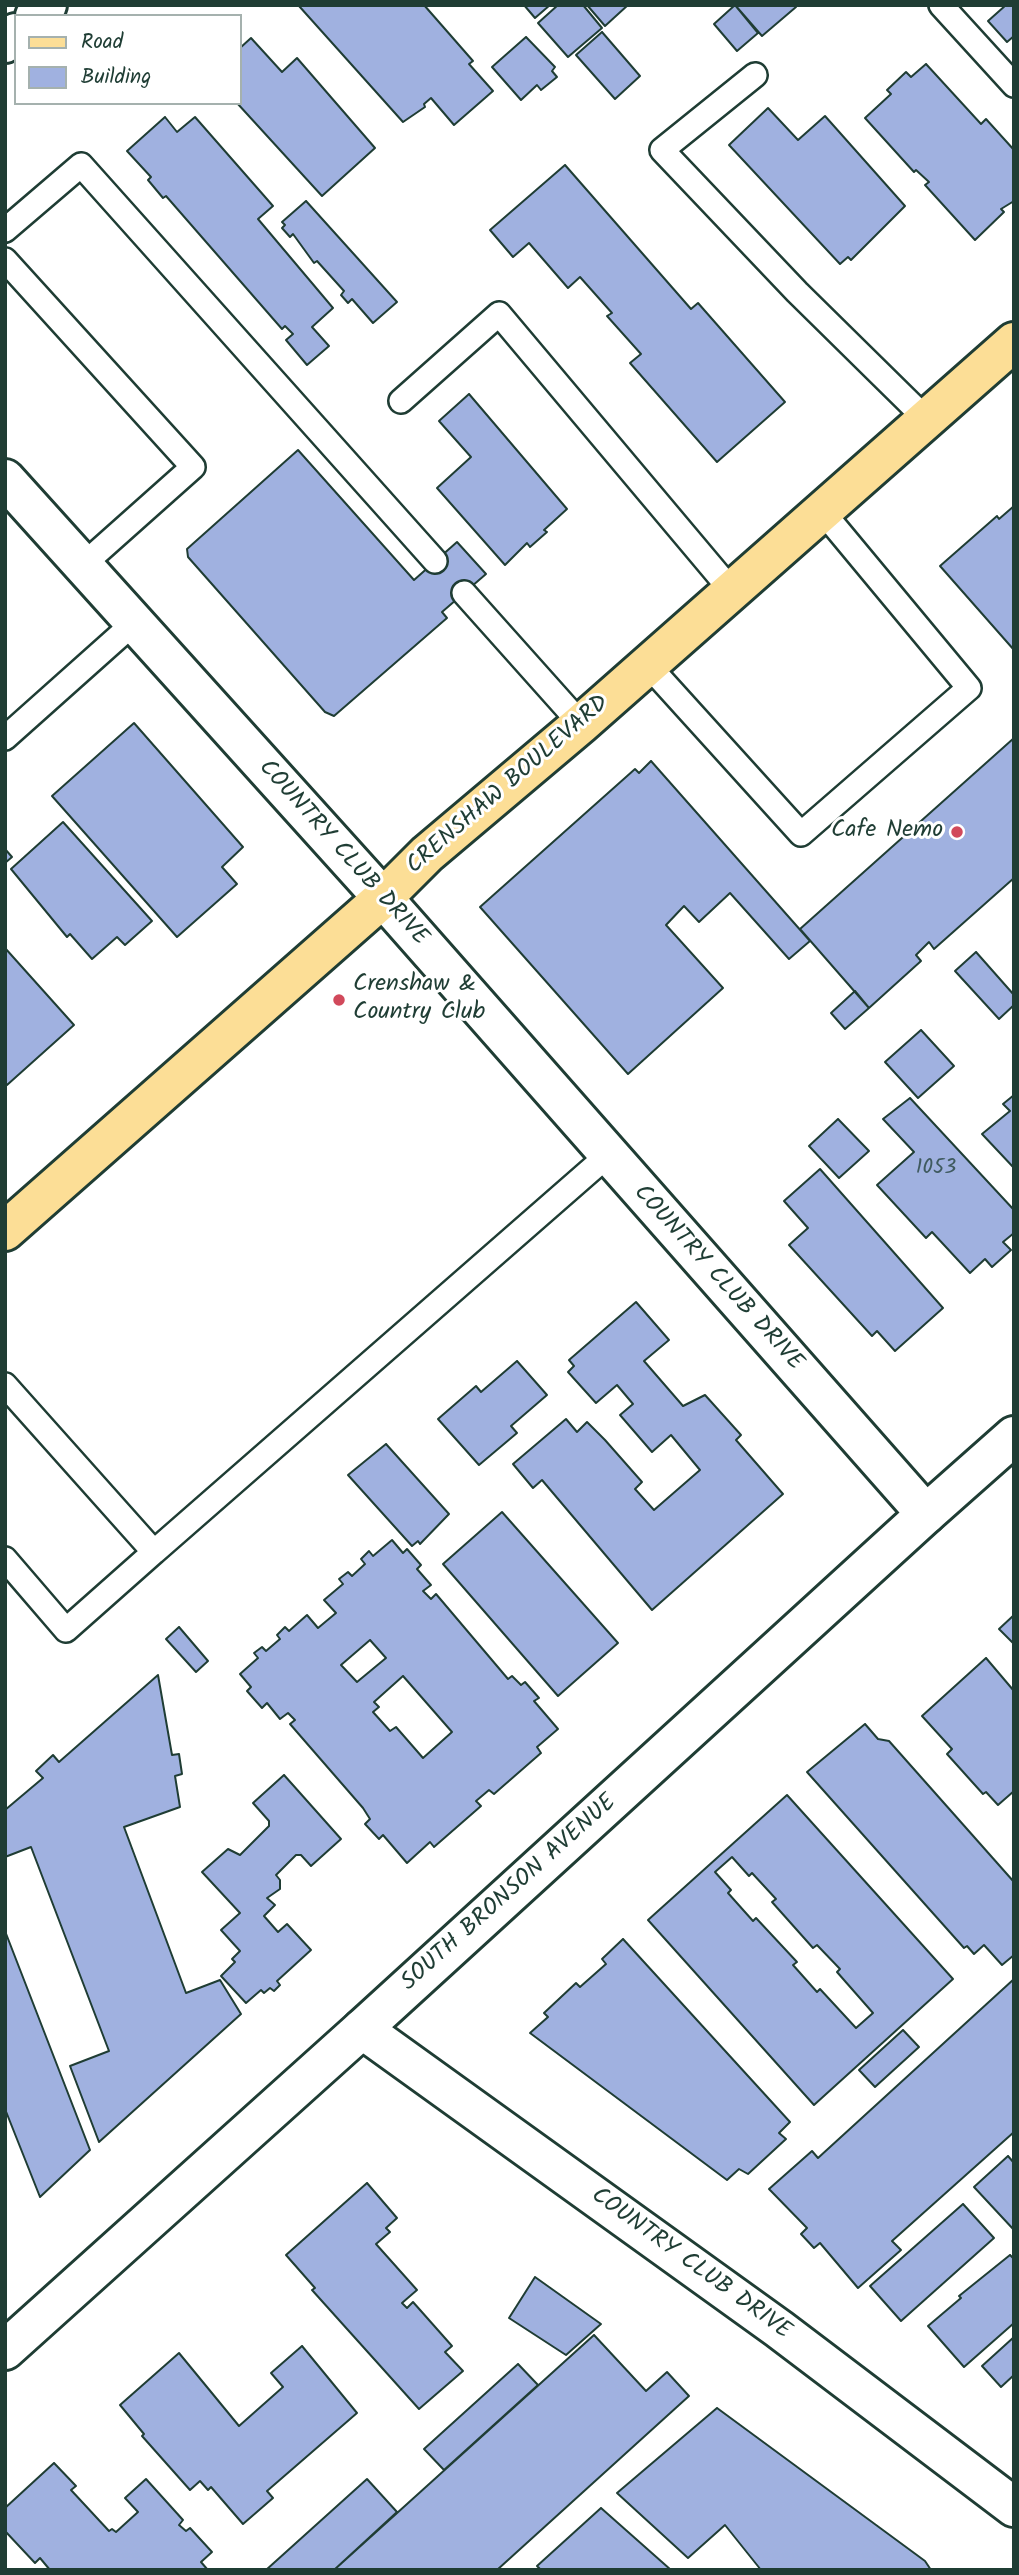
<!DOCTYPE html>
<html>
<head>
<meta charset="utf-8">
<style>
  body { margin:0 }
  #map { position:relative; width:1019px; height:2575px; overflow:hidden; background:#fff; font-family:Kalam,sans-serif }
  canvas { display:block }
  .frame { position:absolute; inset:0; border:7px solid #1f3d34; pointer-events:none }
  .legend { position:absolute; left:14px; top:14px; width:228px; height:91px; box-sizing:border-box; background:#fff; border:2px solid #a5b1ae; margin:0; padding:9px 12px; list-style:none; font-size:21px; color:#1f3d34 }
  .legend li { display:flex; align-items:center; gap:14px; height:35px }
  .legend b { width:35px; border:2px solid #a5b1ae }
</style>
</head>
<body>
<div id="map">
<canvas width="1019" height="2575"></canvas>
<div class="frame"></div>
<ul class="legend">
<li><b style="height:9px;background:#fcde96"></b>Road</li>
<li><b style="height:19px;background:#a0b1e0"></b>Building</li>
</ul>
</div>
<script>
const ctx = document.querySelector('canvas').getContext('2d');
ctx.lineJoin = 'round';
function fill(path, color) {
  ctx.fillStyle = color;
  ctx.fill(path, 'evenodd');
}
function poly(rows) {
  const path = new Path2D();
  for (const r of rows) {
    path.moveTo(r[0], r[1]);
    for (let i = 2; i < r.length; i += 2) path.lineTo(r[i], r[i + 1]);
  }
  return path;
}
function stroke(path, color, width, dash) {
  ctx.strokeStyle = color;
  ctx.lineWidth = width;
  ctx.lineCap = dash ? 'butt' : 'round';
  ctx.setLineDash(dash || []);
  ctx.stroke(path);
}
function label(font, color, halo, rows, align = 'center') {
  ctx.font = font + ' Kalam,sans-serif';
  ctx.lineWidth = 6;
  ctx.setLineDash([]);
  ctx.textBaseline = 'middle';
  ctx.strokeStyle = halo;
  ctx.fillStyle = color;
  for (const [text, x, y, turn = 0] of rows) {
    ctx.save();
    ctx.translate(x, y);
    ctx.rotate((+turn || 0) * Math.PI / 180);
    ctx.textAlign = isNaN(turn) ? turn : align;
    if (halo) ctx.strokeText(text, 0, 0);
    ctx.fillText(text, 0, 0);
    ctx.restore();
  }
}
const building = poly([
  [424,5,473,61,469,64,493,91,454,125,431,98,424,104,425,107,403,122,299,6,424,5],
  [524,5,550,5,535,18,524,5],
  [558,5,583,5,602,28,568,57,538,23,558,5],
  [587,5,628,5,605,26,587,5],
  [735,5,758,33,737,51,714,24,735,5],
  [735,5,794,5,796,7,762,36,735,5],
  [1006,5,1014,5,1014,36,1007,42,988,21,1006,5],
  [602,32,640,76,615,99,576,55,602,32],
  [526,37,555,67,552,71,557,77,541,90,537,85,521,100,492,67,526,37],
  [251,38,282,72,297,58,375,148,322,196,237,103,240,103,240,48,251,38],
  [926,64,981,124,986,119,1014,150,1014,201,1001,209,1004,212,975,240,925,185,929,182,916,170,914,172,865,118,891,94,887,90,906,72,911,77,926,64],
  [768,108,798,140,825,116,905,206,851,260,848,257,840,264,729,145,768,108],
  [165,117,177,132,195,117,273,206,258,219,333,308,312,327,329,346,307,365,286,340,293,334,285,326,282,329,166,196,163,198,148,180,151,177,127,151,165,117],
  [565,165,691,309,698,303,785,402,717,462,630,363,641,354,607,316,612,313,580,277,568,288,529,243,513,257,490,230,565,165],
  [306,201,397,302,373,323,352,299,348,303,341,295,344,291,317,261,314,263,293,234,290,237,282,228,285,225,282,222,306,201],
  [469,394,567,509,544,530,547,532,530,547,527,543,505,565,437,488,471,457,439,421,469,394],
  [298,450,414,580,457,542,486,574,442,612,447,618,334,716,325,712,188,557,187,549,298,450],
  [1014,506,1014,650,940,566,997,516,999,519,1014,506],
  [134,723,243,847,222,867,237,884,177,937,52,796,134,723],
  [1014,738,1014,878,934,949,929,942,916,955,921,961,869,1008,800,929,1014,738],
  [651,761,810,941,789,959,730,893,699,922,684,906,666,925,723,988,628,1074,480,907,635,769,639,773,651,761],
  [63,822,152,921,125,945,117,937,92,959,70,934,67,937,11,869,63,822],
  [5,849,12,857,5,863,5,849],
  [5,948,74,1025,7,1085,5,1082,5,948],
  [976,952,1014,995,1014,1005,999,1019,955,971,976,952],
  [855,991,869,1008,845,1029,831,1013,855,991],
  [921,1030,954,1066,918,1098,885,1062,921,1030],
  [1014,1095,1014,1168,982,1134,1010,1111,1003,1104,1014,1095],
  [910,1098,1014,1210,1014,1233,1003,1242,1011,1250,992,1267,985,1259,970,1273,932,1232,926,1238,877,1185,914,1152,883,1119,910,1098],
  [838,1119,869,1151,839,1178,809,1146,838,1119],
  [820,1169,943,1308,895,1351,877,1331,872,1336,789,1245,808,1228,784,1201,820,1169],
  [636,1302,669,1340,644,1361,683,1406,705,1395,741,1435,736,1440,783,1494,652,1610,542,1480,533,1488,513,1464,566,1419,577,1432,587,1422,605,1440,642,1482,635,1489,654,1510,700,1470,671,1435,652,1452,620,1415,633,1404,617,1385,596,1403,568,1372,574,1366,569,1360,636,1302],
  [517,1361,547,1395,511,1426,517,1433,479,1465,438,1419,476,1386,481,1392,517,1361],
  [386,1444,449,1514,420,1544,418,1541,412,1546,348,1475,386,1444],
  [502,1512,618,1643,558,1696,443,1564,502,1512],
  [392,1540,403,1553,407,1549,421,1565,417,1569,431,1585,423,1591,431,1599,436,1594,508,1679,512,1676,521,1685,525,1682,539,1698,534,1701,558,1729,537,1747,541,1753,494,1794,489,1790,476,1801,481,1806,434,1847,430,1842,407,1863,383,1835,379,1839,365,1824,370,1819,363,1808,290,1724,295,1720,288,1713,280,1719,267,1703,262,1708,247,1691,251,1687,240,1674,258,1658,254,1653,262,1647,266,1651,280,1639,277,1635,285,1627,289,1631,307,1615,318,1628,336,1613,324,1600,343,1584,339,1579,348,1572,352,1576,365,1564,361,1559,369,1551,373,1556,392,1540],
  [370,1640,386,1658,357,1682,341,1665,370,1640],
  [403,1676,452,1732,423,1758,396,1727,390,1731,373,1712,379,1707,374,1702,403,1676],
  [1014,1615,1014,1644,999,1629,1014,1615],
  [179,1627,208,1661,196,1672,166,1639,179,1627],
  [986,1658,1014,1691,1014,1791,998,1805,986,1792,983,1794,947,1754,952,1749,922,1716,986,1658],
  [158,1675,172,1755,179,1754,182,1774,175,1776,180,1807,124,1827,186,1993,220,1980,241,2014,99,2142,70,2066,109,2051,31,1847,5,1857,5,1810,43,1778,36,1771,53,1755,59,1762,158,1675],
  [865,1724,878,1739,889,1741,1014,1882,1014,1955,1002,1965,984,1945,974,1954,967,1946,964,1948,807,1772,865,1724],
  [284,1775,341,1839,311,1866,301,1855,296,1855,276,1875,280,1880,280,1889,267,1898,275,1905,264,1916,278,1932,287,1924,311,1950,277,1981,280,1985,274,1991,270,1988,264,1993,261,1990,246,2003,221,1976,235,1962,232,1959,240,1951,221,1930,240,1913,202,1872,228,1849,240,1855,269,1826,269,1821,253,1803,284,1775],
  [787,1795,953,1979,814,2105,648,1920,787,1795],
  [732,1857,749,1876,752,1873,776,1899,772,1902,813,1948,817,1945,840,1969,837,1972,873,2013,856,2028,820,1989,817,1992,793,1965,797,1962,756,1918,753,1921,728,1893,731,1890,715,1872,732,1857],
  [5,1931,90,2150,40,2197,5,2109,5,1931],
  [623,1939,790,2122,779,2133,786,2139,748,2174,739,2169,727,2180,530,2033,548,2017,544,2013,576,1983,580,1987,606,1964,602,1959,623,1939],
  [1014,1979,1014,2132,892,2241,901,2250,858,2288,820,2243,814,2248,801,2234,807,2228,769,2189,812,2151,818,2158,1014,1979],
  [903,2030,919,2047,875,2087,859,2070,903,2030],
  [1008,2156,1014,2163,1014,2230,974,2187,1008,2156],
  [367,2183,397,2218,386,2228,390,2232,376,2244,417,2290,402,2303,407,2308,413,2302,452,2346,445,2352,463,2371,419,2409,312,2290,315,2288,286,2255,367,2183],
  [963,2204,994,2238,901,2321,870,2286,963,2204],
  [1010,2255,1014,2259,1014,2323,964,2367,928,2326,961,2298,959,2296,1010,2255],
  [535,2277,601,2324,566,2355,509,2318,535,2277],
  [594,2335,646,2391,667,2372,689,2396,497,2570,334,2570,594,2335],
  [1014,2337,1014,2375,1001,2387,982,2366,1014,2337],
  [302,2346,357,2413,267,2491,273,2498,243,2524,211,2487,208,2490,200,2481,190,2490,142,2436,144,2434,120,2405,179,2353,239,2426,283,2387,271,2373,302,2346],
  [518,2364,538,2385,444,2470,424,2449,518,2364],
  [717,2408,925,2561,931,2570,761,2570,725,2525,688,2558,617,2493,717,2408],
  [54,2463,76,2486,71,2490,109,2531,112,2529,116,2532,138,2512,125,2498,146,2479,183,2520,179,2525,186,2531,190,2528,212,2552,201,2562,207,2569,50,2570,40,2558,35,2563,5,2531,5,2508,54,2463],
  [367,2479,397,2512,334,2570,266,2570,367,2479],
  [601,2508,671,2570,541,2570,537,2566,601,2508]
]);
const lane = poly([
  [941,5,1014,85],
  [755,75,662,150,797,292,926,419],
  [5,230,81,165,435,561],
  [5,260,193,467,83,565],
  [401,401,499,314,731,590],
  [464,593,581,724],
  [647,664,801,834,969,688,822,511],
  [5,738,135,622],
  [5,1385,154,1552,66,1630,5,1559],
  [154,1552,608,1155]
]);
const street = poly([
  [35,16,47,5],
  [5,43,16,33],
  [926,1514,1014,1436],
  [5,2350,362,2029]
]);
const secondary = poly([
  [5,479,383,898,926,1514,362,2029,779,2329,1014,2507]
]);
const primary = poly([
  [5,1231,383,898,427,854,581,724,1014,342]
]);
const markers = [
  [957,832,7,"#d1495b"],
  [339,1000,7,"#d1495b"]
];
const numberNames = [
  ["1053",936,1169]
];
const streetNames = [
  ["CRENSHAW BOULEVARD",509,786,-41],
  ["COUNTRY CLUB DRIVE",342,854,48],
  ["COUNTRY CLUB DRIVE",717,1279,48],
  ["SOUTH BRONSON AVENUE",510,1894,-42],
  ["COUNTRY CLUB DRIVE",690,2265,36]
];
const poiNames = [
  ["Cafe Nemo",943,832],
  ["Crenshaw &",353,986,"left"],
  ["Country Club",353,1014,"left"]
];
fill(building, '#a0b1e0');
stroke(building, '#1f3d34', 2);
stroke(lane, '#1f3d34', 28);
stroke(street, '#1f3d34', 44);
stroke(secondary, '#1f3d34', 44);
stroke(primary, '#1f3d34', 44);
stroke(lane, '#fff', 23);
stroke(street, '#fff', 38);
stroke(secondary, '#fff', 38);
stroke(primary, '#fcde96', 38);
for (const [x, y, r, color] of markers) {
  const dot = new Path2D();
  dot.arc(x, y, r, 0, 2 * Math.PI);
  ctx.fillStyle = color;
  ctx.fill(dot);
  stroke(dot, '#fff', 2.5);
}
label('21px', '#3f5a5f', null, numberNames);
label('24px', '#1f3d34', '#fff', streetNames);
label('24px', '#1f3d34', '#fff', poiNames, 'right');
</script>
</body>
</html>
